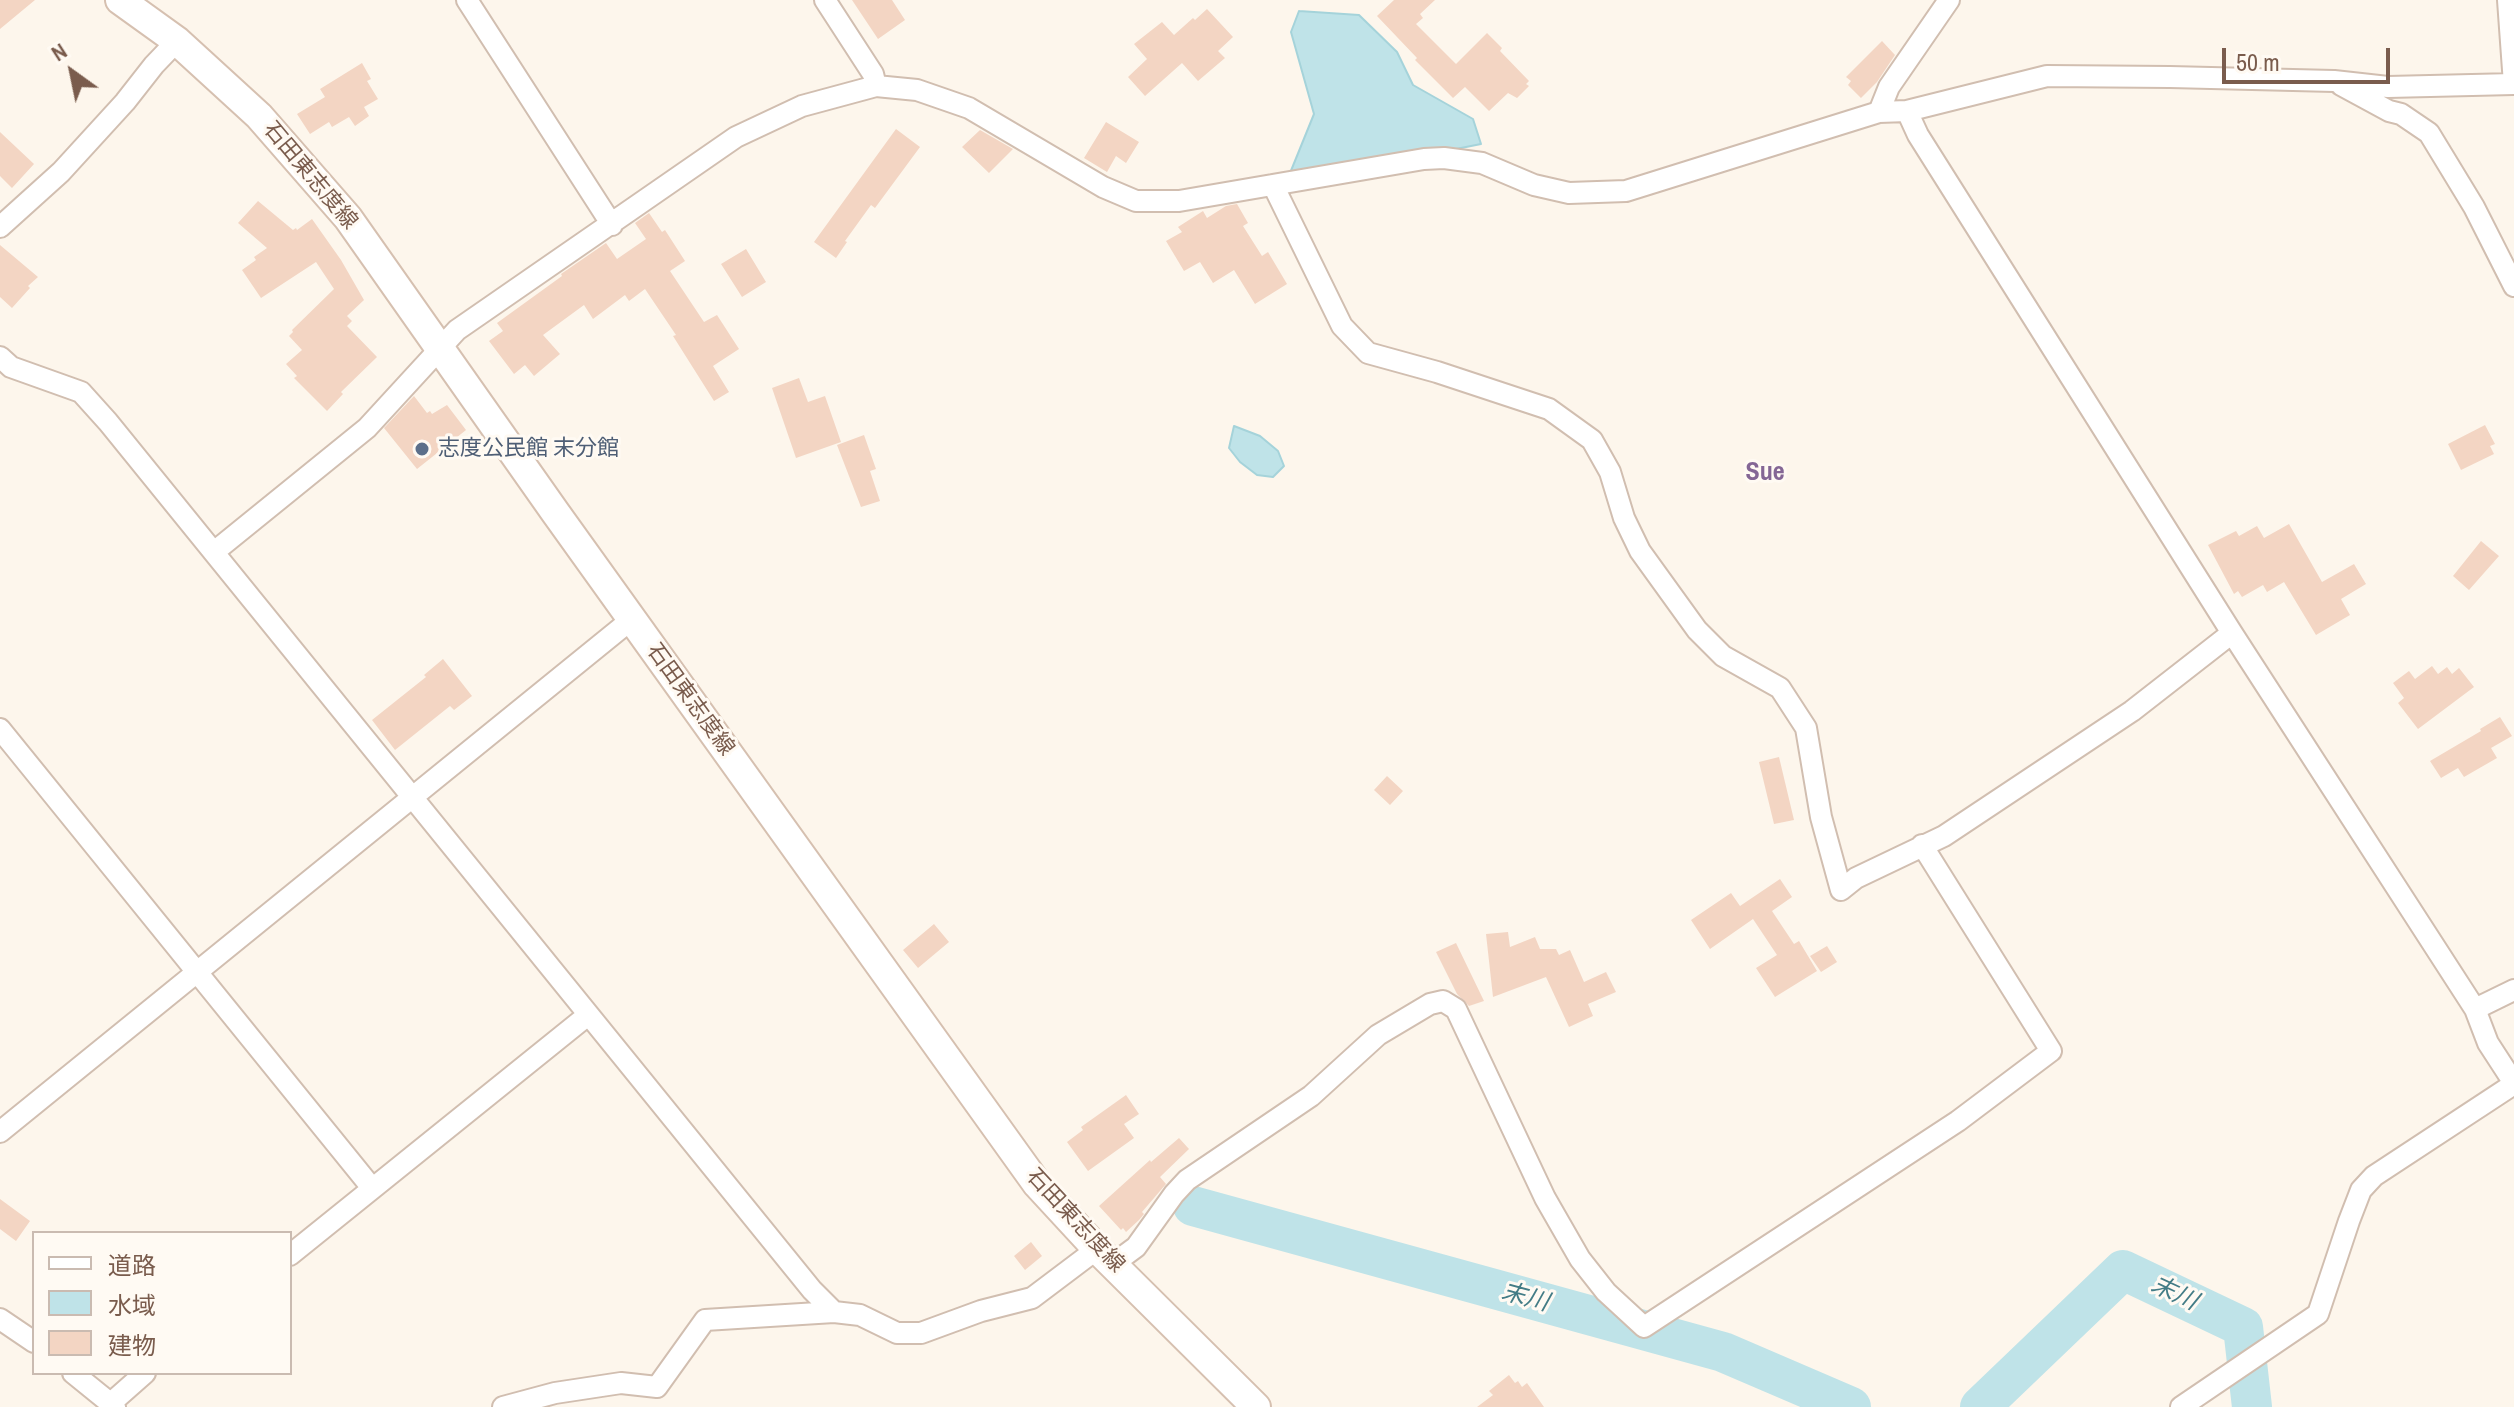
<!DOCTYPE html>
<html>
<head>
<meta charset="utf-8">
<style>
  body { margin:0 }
  #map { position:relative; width:2514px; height:1407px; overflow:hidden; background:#fdf6ec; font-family:"Archivo Narrow","Noto Sans JP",sans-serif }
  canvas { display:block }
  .legend { position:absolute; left:32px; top:1231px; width:260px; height:144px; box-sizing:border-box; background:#fffaf3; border:2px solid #cabbb1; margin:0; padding:10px 14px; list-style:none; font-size:24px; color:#7a5c4d }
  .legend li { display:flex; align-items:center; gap:16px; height:40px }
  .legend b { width:40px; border:2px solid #cabbb1 }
  .north { position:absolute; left:32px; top:32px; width:80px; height:80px; -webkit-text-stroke:6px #fffaf3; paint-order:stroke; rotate:327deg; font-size:22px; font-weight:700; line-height:32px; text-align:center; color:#7a5c4d }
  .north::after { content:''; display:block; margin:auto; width:28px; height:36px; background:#7a5c4d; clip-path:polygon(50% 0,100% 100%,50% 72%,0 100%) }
  .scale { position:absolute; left:2222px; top:48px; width:168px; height:36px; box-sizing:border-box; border:4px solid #7a5c4d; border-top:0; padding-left:10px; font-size:24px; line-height:28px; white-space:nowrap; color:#7a5c4d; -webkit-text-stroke:6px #fffaf3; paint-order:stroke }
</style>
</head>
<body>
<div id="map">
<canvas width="2514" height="1407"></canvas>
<ul class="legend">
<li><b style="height:10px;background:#fff"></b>道路</li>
<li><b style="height:22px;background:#bfe3e8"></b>水域</li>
<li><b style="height:22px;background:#f3d5c3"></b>建物</li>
</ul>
<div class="north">N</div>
<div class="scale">50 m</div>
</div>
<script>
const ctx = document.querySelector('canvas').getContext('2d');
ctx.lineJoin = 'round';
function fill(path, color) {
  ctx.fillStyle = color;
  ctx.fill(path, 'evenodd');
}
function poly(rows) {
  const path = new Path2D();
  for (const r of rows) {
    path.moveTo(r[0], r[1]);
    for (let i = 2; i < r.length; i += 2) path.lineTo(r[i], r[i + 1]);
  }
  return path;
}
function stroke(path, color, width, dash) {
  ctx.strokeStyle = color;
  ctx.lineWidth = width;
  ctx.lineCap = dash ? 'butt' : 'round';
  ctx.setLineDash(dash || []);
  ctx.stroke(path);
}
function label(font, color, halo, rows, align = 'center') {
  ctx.font = font + ' "Archivo Narrow","Noto Sans JP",sans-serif';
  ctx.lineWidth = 6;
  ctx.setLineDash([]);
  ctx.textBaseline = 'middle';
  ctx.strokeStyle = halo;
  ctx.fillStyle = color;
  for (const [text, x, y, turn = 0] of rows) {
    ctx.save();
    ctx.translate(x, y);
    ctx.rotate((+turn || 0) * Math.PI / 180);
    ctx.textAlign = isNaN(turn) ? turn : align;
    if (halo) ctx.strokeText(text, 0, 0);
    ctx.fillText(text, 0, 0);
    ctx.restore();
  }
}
const water = poly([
  [1299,11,1359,15,1397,52,1413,85,1473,119,1481,144,1286,183,1314,114,1291,32,1299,11],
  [1234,426,1260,436,1278,451,1284,466,1273,477,1257,475,1240,462,1229,448,1234,426]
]);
const river = poly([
  [1193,1206,1723,1352,1851,1407],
  [1980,1407,2123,1270,2243,1327,2252,1407]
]);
const building = poly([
  [0,0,35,0,0,29],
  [852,0,892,0,905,20,878,39],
  [1394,0,1435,0,1420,14,1423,18,1416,24,1456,64,1487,33,1502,48,1500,51,1529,81,1526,84,1529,86,1517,98,1508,93,1489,111,1465,87,1453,98,1415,60,1417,58,1377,16],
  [1207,9,1233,37,1218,51,1225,58,1198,81,1182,63,1145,96,1128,77,1147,59,1134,44,1162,22,1174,35,1193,18,1195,20],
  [1882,41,1895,55,1877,82,1861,98,1848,85,1851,81,1846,77],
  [362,63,371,79,367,81,378,99,364,107,369,116,355,126,349,117,332,127,329,122,310,134,297,114,325,97,320,89],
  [1106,122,1139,142,1126,163,1116,156,1107,172,1084,158],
  [896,129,920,147,875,208,871,205,845,241,847,242,836,258,814,242],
  [980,130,1013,149,989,173,962,147],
  [0,132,34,164,12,188,0,176],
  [258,201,293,230,296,228,297,230,312,219,341,260,364,300,347,316,352,321,347,326,377,357,341,392,343,394,327,411,294,378,297,376,286,364,302,350,289,336,293,332,292,330,334,289,316,262,261,298,242,270,256,260,254,257,267,248,238,223],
  [1237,204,1248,223,1243,226,1262,256,1268,252,1287,284,1255,304,1234,270,1213,283,1200,262,1184,271,1166,241,1182,232,1178,227,1203,211,1207,218,1226,206],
  [649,213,662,232,665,230,685,261,670,271,704,322,717,315,739,349,713,366,729,392,714,401,673,336,676,335,645,289,629,301,625,295,593,319,584,305,543,335,560,354,534,376,525,365,514,374,489,341,503,331,497,323,562,276,561,274,606,243,617,259,646,239,635,223],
  [0,245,38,277,28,286,30,288,12,308,0,297],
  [746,249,766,282,742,297,721,264],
  [799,378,808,402,825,396,841,442,796,458,772,388],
  [414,396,427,413,430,411,432,414,447,405,466,430,417,469,384,428],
  [2485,425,2495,444,2490,446,2494,454,2461,470,2448,444],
  [864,435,876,469,870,471,880,501,861,507,837,445],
  [2289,524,2322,582,2354,564,2366,584,2341,599,2350,615,2316,635,2284,582,2267,592,2263,585,2242,597,2238,591,2234,594,2208,545,2236,531,2239,536,2257,526,2264,538],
  [2481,541,2499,556,2469,590,2453,576],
  [443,659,472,696,454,710,450,706,395,750,372,720,426,677,424,675],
  [2432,666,2438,674,2447,667,2452,674,2459,668,2474,687,2418,729,2398,703,2404,698,2393,683,2409,671,2415,679],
  [2500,717,2512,736,2491,748,2497,758,2464,777,2458,768,2441,778,2430,761,2481,731,2480,729],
  [1779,757,1794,820,1774,824,1759,762],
  [1387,776,1403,791,1390,805,1374,790],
  [1780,879,1792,897,1772,911,1794,944,1799,941,1817,971,1775,997,1756,968,1777,955,1753,919,1710,949,1691,920,1731,893,1740,906],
  [934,924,949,942,918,968,903,950],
  [1508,932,1510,947,1535,937,1540,949,1556,949,1559,955,1570,950,1584,982,1606,972,1616,992,1588,1004,1593,1016,1569,1027,1546,977,1493,997,1486,934],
  [1456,943,1484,1001,1469,1006,1457,994,1436,952],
  [1827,946,1837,962,1821,972,1810,956],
  [1126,1095,1139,1114,1124,1124,1134,1138,1088,1171,1067,1142,1083,1130,1081,1127],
  [1179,1138,1189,1149,1160,1177,1166,1184,1142,1212,1144,1214,1139,1220,1126,1232,1123,1228,1121,1230,1099,1206,1150,1160,1151,1162],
  [0,1199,30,1221,16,1241,0,1229],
  [1031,1242,1042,1256,1025,1270,1014,1256],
  [1509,1375,1515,1383,1518,1381,1522,1387,1527,1383,1544,1407,1477,1407,1493,1395,1489,1391]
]);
const street = poly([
  [467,0,612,225],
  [825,0,873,74,876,86],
  [2508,0,2514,84],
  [2341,85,2389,111,2401,114,2429,133,2474,207,2514,286],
  [1907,111,1918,135,2232,633,2475,1009,2488,1043,2514,1083],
  [1879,112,1889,87,1949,0],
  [1273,185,1342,326,1368,353,1437,372,1549,409,1592,440,1610,472,1624,518,1640,551,1697,630,1723,656,1780,688,1806,728,1821,817,1841,890,1856,878,1944,836,2132,711,2232,633],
  [0,227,61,172,125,102,154,65,177,41],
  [0,357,11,367,81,392,108,422,812,1290,834,1312],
  [214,552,367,428,457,330,736,137,802,106,876,86,917,90,969,108,1103,187,1136,201,1179,201,1424,159,1444,158,1482,163,1534,185,1569,193,1626,191,1879,112,1907,111,2047,76,2170,77,2334,81,2388,87,2514,84],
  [0,729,372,1188],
  [2475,1009,2514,990],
  [0,1132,632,619],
  [290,1255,588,1015],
  [1113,1264,1136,1247,1174,1194,1187,1180,1311,1096,1378,1035,1430,1004,1443,1001,1456,1009,1545,1198,1580,1259,1606,1292,1644,1327,1958,1121,2051,1051,1922,845],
  [0,1319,34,1342],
  [73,1373,115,1407],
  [111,1403,145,1373],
  [503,1407,555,1393,621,1383,657,1387,705,1320,834,1312,860,1315,897,1333,921,1333,981,1311,1032,1298,1097,1249],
  [2181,1407,2318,1314,2349,1221,2361,1190,2374,1176,2514,1084]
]);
const secondary = poly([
  [120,0,177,41,259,116,348,218,555,512,1037,1184,1097,1249,1256,1407]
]);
const markers = [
  [422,449,8,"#5c6f8a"]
];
const streetNames = [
  ["石田東志度線",310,176,50],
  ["石田東志度線",690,700,54],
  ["石田東志度線",1075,1221,47]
];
const serviceNames = [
  ["志度公民館 末分館",438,449]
];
const waterNames = [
  ["末川",2174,1294,25],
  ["末川",1525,1298,15]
];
const quarterNames = [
  ["Sue",1765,473]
];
fill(water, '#bfe3e8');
stroke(water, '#a5d3da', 2);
stroke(river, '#bfe3e8', 40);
fill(building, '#f3d5c3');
stroke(street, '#d1beb0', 24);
stroke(secondary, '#d6c0b0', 32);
stroke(street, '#fff', 20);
stroke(secondary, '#fff', 28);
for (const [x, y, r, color] of markers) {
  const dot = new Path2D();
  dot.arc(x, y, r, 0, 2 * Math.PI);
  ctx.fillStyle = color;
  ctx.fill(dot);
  stroke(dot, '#fffaf3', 3);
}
label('22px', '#7a5c4d', '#fffaf3', streetNames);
label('22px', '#4e5e75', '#fffaf3', serviceNames, 'left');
label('italic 24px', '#437c86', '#fffaf3', waterNames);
label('bold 26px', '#846695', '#fffaf3', quarterNames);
</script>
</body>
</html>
